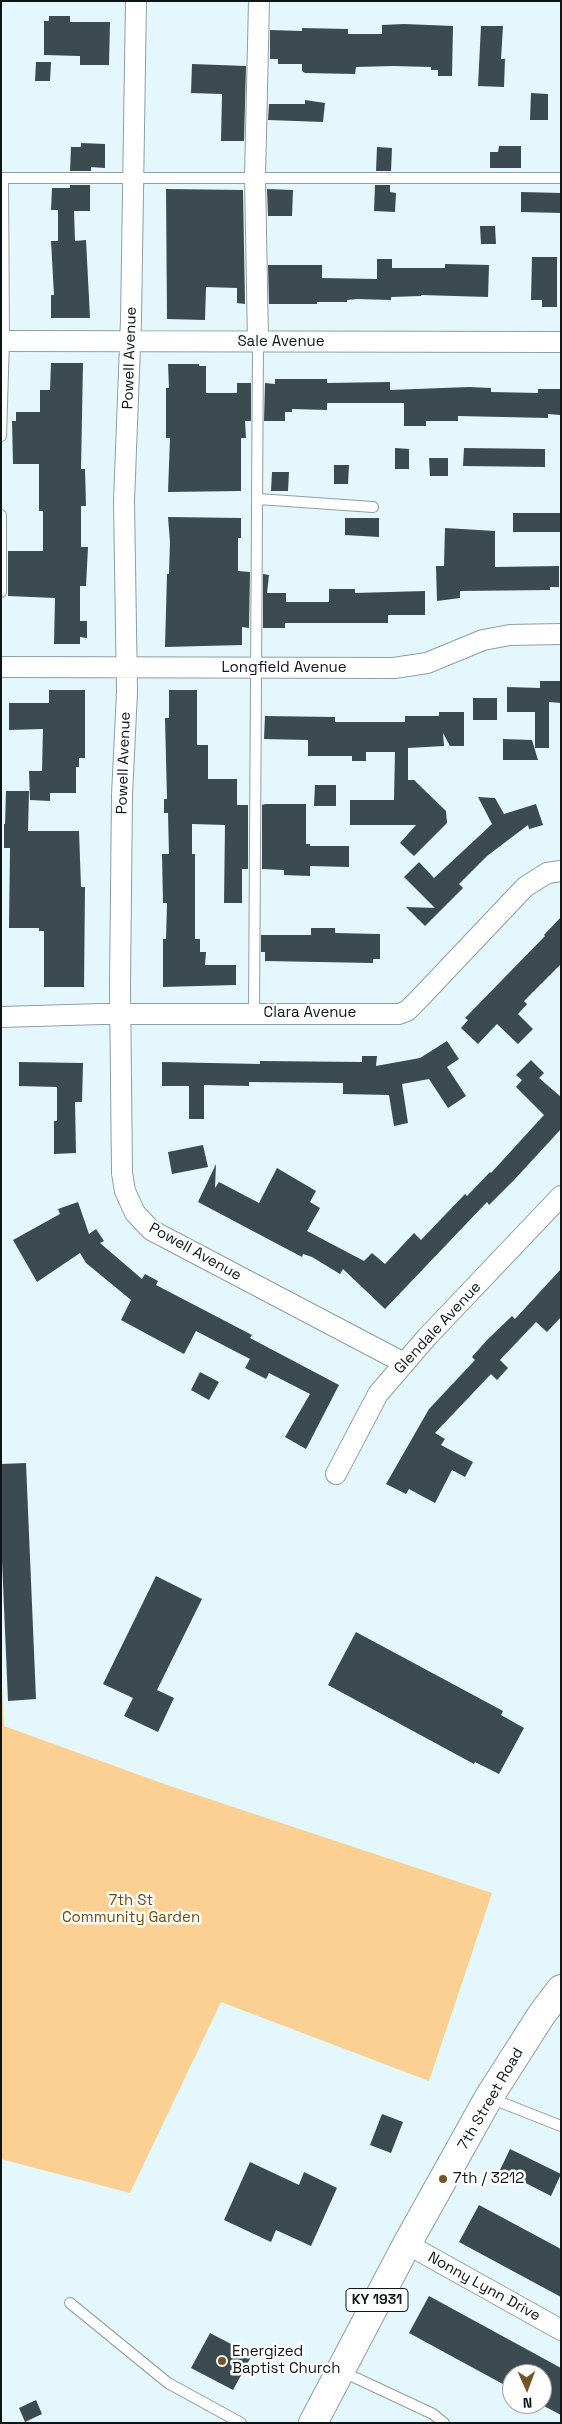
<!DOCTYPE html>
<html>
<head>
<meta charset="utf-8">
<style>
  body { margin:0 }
  #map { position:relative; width:562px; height:2424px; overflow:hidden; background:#e3f7fc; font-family:"Space Grotesk",sans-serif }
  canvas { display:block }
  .frame { position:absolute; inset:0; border:2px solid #0e1517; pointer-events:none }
  .north { position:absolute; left:502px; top:2364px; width:50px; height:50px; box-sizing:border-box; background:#fff; border:1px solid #9fa1a2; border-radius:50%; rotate:178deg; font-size:14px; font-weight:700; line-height:20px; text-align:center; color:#0e1517 }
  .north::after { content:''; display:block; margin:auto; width:18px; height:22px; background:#725528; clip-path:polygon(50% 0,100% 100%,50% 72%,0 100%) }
</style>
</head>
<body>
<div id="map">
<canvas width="562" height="2424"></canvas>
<div class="frame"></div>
<div class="north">N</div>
</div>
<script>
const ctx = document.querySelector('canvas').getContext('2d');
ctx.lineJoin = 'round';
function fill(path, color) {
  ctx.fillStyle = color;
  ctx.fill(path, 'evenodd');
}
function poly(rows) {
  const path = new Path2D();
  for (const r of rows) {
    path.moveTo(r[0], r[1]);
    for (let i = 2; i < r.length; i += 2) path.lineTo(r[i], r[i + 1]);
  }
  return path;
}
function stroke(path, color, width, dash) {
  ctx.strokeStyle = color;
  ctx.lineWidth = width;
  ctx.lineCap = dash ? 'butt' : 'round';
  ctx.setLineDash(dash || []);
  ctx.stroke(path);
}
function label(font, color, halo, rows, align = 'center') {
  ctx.font = font + ' "Space Grotesk",sans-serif';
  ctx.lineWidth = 5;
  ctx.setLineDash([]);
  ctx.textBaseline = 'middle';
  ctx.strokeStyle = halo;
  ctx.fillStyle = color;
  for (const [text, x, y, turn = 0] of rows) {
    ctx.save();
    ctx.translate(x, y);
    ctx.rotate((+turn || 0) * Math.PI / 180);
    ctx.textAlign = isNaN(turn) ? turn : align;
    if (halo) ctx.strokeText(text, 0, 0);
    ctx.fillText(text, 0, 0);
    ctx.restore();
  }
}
const green = poly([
  [1,1664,4,1726,167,1785,492,1893,429,2081,221,2002,130,2193,1,2159]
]);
const building = poly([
  [49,16,70,16,70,22,110,22,109,65,80,65,80,56,44,55,44,21,49,21],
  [404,24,453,26,452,76,438,76,438,70,431,70,431,67,393,66,356,67,355,74,305,73,302,71,302,64,278,64,278,59,270,59,270,30,302,31,302,28,348,29,348,34,382,34,382,25],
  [481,26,503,26,501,59,505,59,504,87,478,86],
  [36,62,51,62,50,81,35,81],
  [192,64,246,66,244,141,221,141,222,94,191,93],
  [531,93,548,94,548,120,530,120],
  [305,100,325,103,323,122,268,120,269,104,305,104],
  [81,143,105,144,105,168,91,167,91,171,70,171,71,147,81,147],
  [499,146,521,146,521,168,490,168,490,152,498,152],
  [377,147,392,148,391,171,376,171],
  [70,185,90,185,90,211,74,211,75,241,86,240,90,318,51,318,51,295,54,295,51,241,58,241,58,210,51,210,52,188,70,188],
  [375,185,390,185,390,192,396,193,395,212,374,211],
  [166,189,243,190,245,304,237,303,237,288,206,287,205,320,167,319],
  [267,189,293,190,292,216,268,216],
  [521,192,561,193,561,213,521,212],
  [480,226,495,226,496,244,481,244],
  [532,257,557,257,557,307,542,307,542,300,531,300],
  [377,259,392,259,392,268,445,268,445,264,489,265,488,297,421,295,421,296,391,297,391,300,357,299,347,300,347,302,317,302,317,304,269,304,268,265,322,265,322,278,377,279],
  [51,363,83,363,81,469,85,469,86,506,81,506,81,547,88,547,86,586,80,586,80,621,87,621,87,638,80,637,80,644,54,644,55,598,8,596,8,551,43,551,43,511,39,511,39,464,13,464,12,421,16,421,16,412,40,412,40,390,50,390],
  [168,364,199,364,199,366,206,366,206,393,237,393,237,383,251,383,251,421,245,421,246,438,241,438,241,491,168,492,170,438,166,438,166,388,169,388],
  [275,379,327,379,327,383,390,382,390,390,469,387,491,388,491,392,538,393,538,389,560,389,560,415,548,414,548,418,458,416,458,421,426,421,426,426,404,426,404,403,327,403,327,410,292,409,292,412,285,412,285,421,264,421,265,383,275,384],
  [395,448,409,449,409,469,395,469],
  [464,448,545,449,545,467,463,466],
  [429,458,448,458,448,476,430,476],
  [334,465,349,465,348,484,334,484],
  [272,472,289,472,288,491,271,491],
  [513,513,561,513,561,532,513,532],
  [168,517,241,518,241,538,238,538,238,571,250,572,249,628,242,627,242,645,165,647,167,574,169,574,170,542],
  [345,518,379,518,379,537,345,535],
  [445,528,495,531,495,567,559,566,559,587,550,587,550,590,460,591,460,598,437,601,436,566,444,566],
  [263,574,269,575,267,593,286,593,286,602,329,602,329,589,355,589,355,593,425,591,425,615,388,615,388,623,285,623,285,628,263,628],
  [540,681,561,681,561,703,549,702,549,748,535,748,535,712,507,712,507,687,540,688],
  [49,690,85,690,85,758,79,758,79,767,76,767,76,793,50,793,50,801,30,800,29,771,42,771,43,729,9,730,9,703,49,703],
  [169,690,197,690,197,745,208,745,208,779,237,779,237,805,248,805,248,869,242,869,242,903,224,903,225,825,192,824,192,854,195,854,195,939,200,939,200,952,206,952,205,965,236,965,236,985,163,987,163,939,166,939,167,903,163,903,162,854,169,854,168,813,164,813,164,799,167,799,165,718,169,718],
  [473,698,497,698,497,720,473,720],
  [439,712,464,712,464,746,450,746,443,733,444,746,408,748,408,780,414,780,446,811,447,823,414,856,400,843,416,825,350,825,350,800,394,800,395,752,366,752,366,761,352,761,352,756,308,756,308,740,264,739,265,716,335,717,335,722,405,722,405,716,439,716],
  [503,739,532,740,538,760,503,760],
  [315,785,336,785,336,806,314,806],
  [6,791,29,791,28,831,79,831,81,887,85,887,84,987,44,987,44,931,39,931,39,928,9,928,10,848,4,848,4,824,5,824],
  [478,797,495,798,504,814,536,804,543,825,529,829,528,825,487,856,459,884,463,888,425,926,406,907,435,908,404,877,419,862,434,878,492,824],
  [265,804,306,804,306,844,310,844,310,846,349,846,349,867,310,866,310,876,284,875,284,870,262,869,262,805],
  [561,917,561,964,524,1001,527,1004,518,1014,533,1029,518,1044,497,1024,478,1044,461,1028,468,1020,465,1018,545,936,544,935],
  [311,928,335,928,335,933,380,934,380,959,373,959,373,963,265,961,265,952,261,952,261,935,311,935],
  [447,1041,459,1059,447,1067,466,1096,448,1108,429,1079,402,1084,408,1123,394,1126,389,1095,343,1094,343,1083,249,1082,249,1086,204,1085,204,1119,189,1119,189,1086,162,1086,162,1062,260,1064,260,1061,362,1062,362,1056,377,1056,376,1066,420,1058],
  [531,1060,544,1073,539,1078,561,1097,561,1129,515,1179,489,1205,487,1202,385,1309,343,1269,340,1274,312,1257,303,1254,302,1257,198,1202,216,1164,215,1188,219,1182,259,1203,277,1168,316,1191,310,1202,320,1208,307,1231,364,1261,372,1253,385,1264,414,1233,421,1240,465,1194,467,1196,490,1172,491,1173,544,1115,516,1087,522,1080,516,1075],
  [19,1062,83,1063,82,1102,75,1102,76,1153,54,1154,54,1121,57,1121,57,1087,19,1086],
  [203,1145,208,1167,172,1174,168,1152],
  [78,1202,89,1234,96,1229,104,1241,100,1243,142,1279,145,1274,158,1281,156,1285,252,1335,250,1338,339,1385,306,1449,285,1437,310,1394,269,1373,266,1379,245,1368,250,1359,196,1331,184,1354,121,1320,131,1300,86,1263,80,1253,37,1282,13,1240,60,1214,58,1209],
  [561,1269,561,1317,547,1332,536,1322,500,1360,508,1368,497,1380,491,1374,435,1433,445,1439,441,1445,473,1462,465,1477,452,1470,435,1503,409,1489,406,1494,386,1484,429,1409,475,1360,472,1357,487,1340,512,1316,515,1319],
  [200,1372,219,1382,209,1400,191,1390],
  [26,1463,36,1699,8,1701,1,1537,1,1464],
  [156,1576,202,1599,157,1690,174,1698,158,1732,124,1716,133,1698,103,1684],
  [356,1632,503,1711,501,1715,524,1728,499,1774,475,1762,474,1764,328,1685],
  [382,2114,403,2122,391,2153,370,2145],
  [510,2149,561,2174,551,2196,500,2170],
  [250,2162,299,2185,304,2172,337,2188,311,2246,276,2230,271,2242,224,2220],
  [479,2205,561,2249,561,2297,459,2242],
  [429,2296,561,2368,561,2415,542,2405,542,2374,512,2374,512,2389,409,2333],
  [210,2333,252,2355,233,2390,191,2368],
  [36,2400,42,2414,25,2422,19,2408]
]);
const lane = poly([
  [1,178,561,178],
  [1,436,4,341,3,178],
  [258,499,373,507],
  [1,515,1,592],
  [254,1013,258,342],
  [490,2098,561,2126],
  [70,2303,168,2383,241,2423],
  [341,2371,433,2414,444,2423]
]);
const street = poly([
  [136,1,131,320,124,501,127,692,122,795,120,987,122,1173,125,1191,135,1213,151,1230,404,1363],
  [1,341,561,342],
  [258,342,255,177,259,1],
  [1,667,394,668,427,663,483,640,510,635,561,634],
  [1,1017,102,1014,399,1014,407,1011,419,999,525,887,547,873,561,871],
  [336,1474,378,1394,427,1337,561,1196],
  [407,2244,561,2330]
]);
const primary = poly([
  [313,2423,407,2244,489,2097,542,2014,561,1989]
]);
const markers = [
  [443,2179,5,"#725528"],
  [222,2361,5,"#725528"]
];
const shields = [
  [377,2300,62]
];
const shieldNames = [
  ["KY 1931",377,2300]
];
const streetNames = [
  ["Sale Avenue",281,342],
  ["Powell Avenue",130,358,-88],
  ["Longfield Avenue",284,668],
  ["Powell Avenue",124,763,-88],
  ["Clara Avenue",310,1013],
  ["Powell Avenue",195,1252,29],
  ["Glendale Avenue",438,1328,-47],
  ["7th Street Road",491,2099,-60],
  ["Nonny Lynn Drive",484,2287,29]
];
const parkNames = [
  ["7th St",131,1901],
  ["Community Garden",131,1918]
];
const poiNames = [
  ["7th / 3212",453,2179],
  ["Energized",232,2352],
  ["Baptist Church",232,2369]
];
fill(green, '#fbd092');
fill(building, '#3b4b4f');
stroke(lane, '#8d9fa3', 12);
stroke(street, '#8d9fa3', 22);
stroke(primary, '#8d9fa3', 30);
stroke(lane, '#fff', 10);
stroke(street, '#fff', 20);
stroke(primary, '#fff', 28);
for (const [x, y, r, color] of markers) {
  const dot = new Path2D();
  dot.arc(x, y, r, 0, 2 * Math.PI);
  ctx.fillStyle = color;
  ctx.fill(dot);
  stroke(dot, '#fff', 2);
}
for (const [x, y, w] of shields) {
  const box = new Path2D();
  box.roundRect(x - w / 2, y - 11.5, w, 23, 4);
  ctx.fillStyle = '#fff';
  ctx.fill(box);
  stroke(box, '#0e1517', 1);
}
label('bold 14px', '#0e1517', null, shieldNames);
label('15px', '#0e1517', '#fff', streetNames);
label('15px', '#704a00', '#fff', parkNames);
label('15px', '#0e1517', '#fff', poiNames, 'left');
</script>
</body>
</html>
